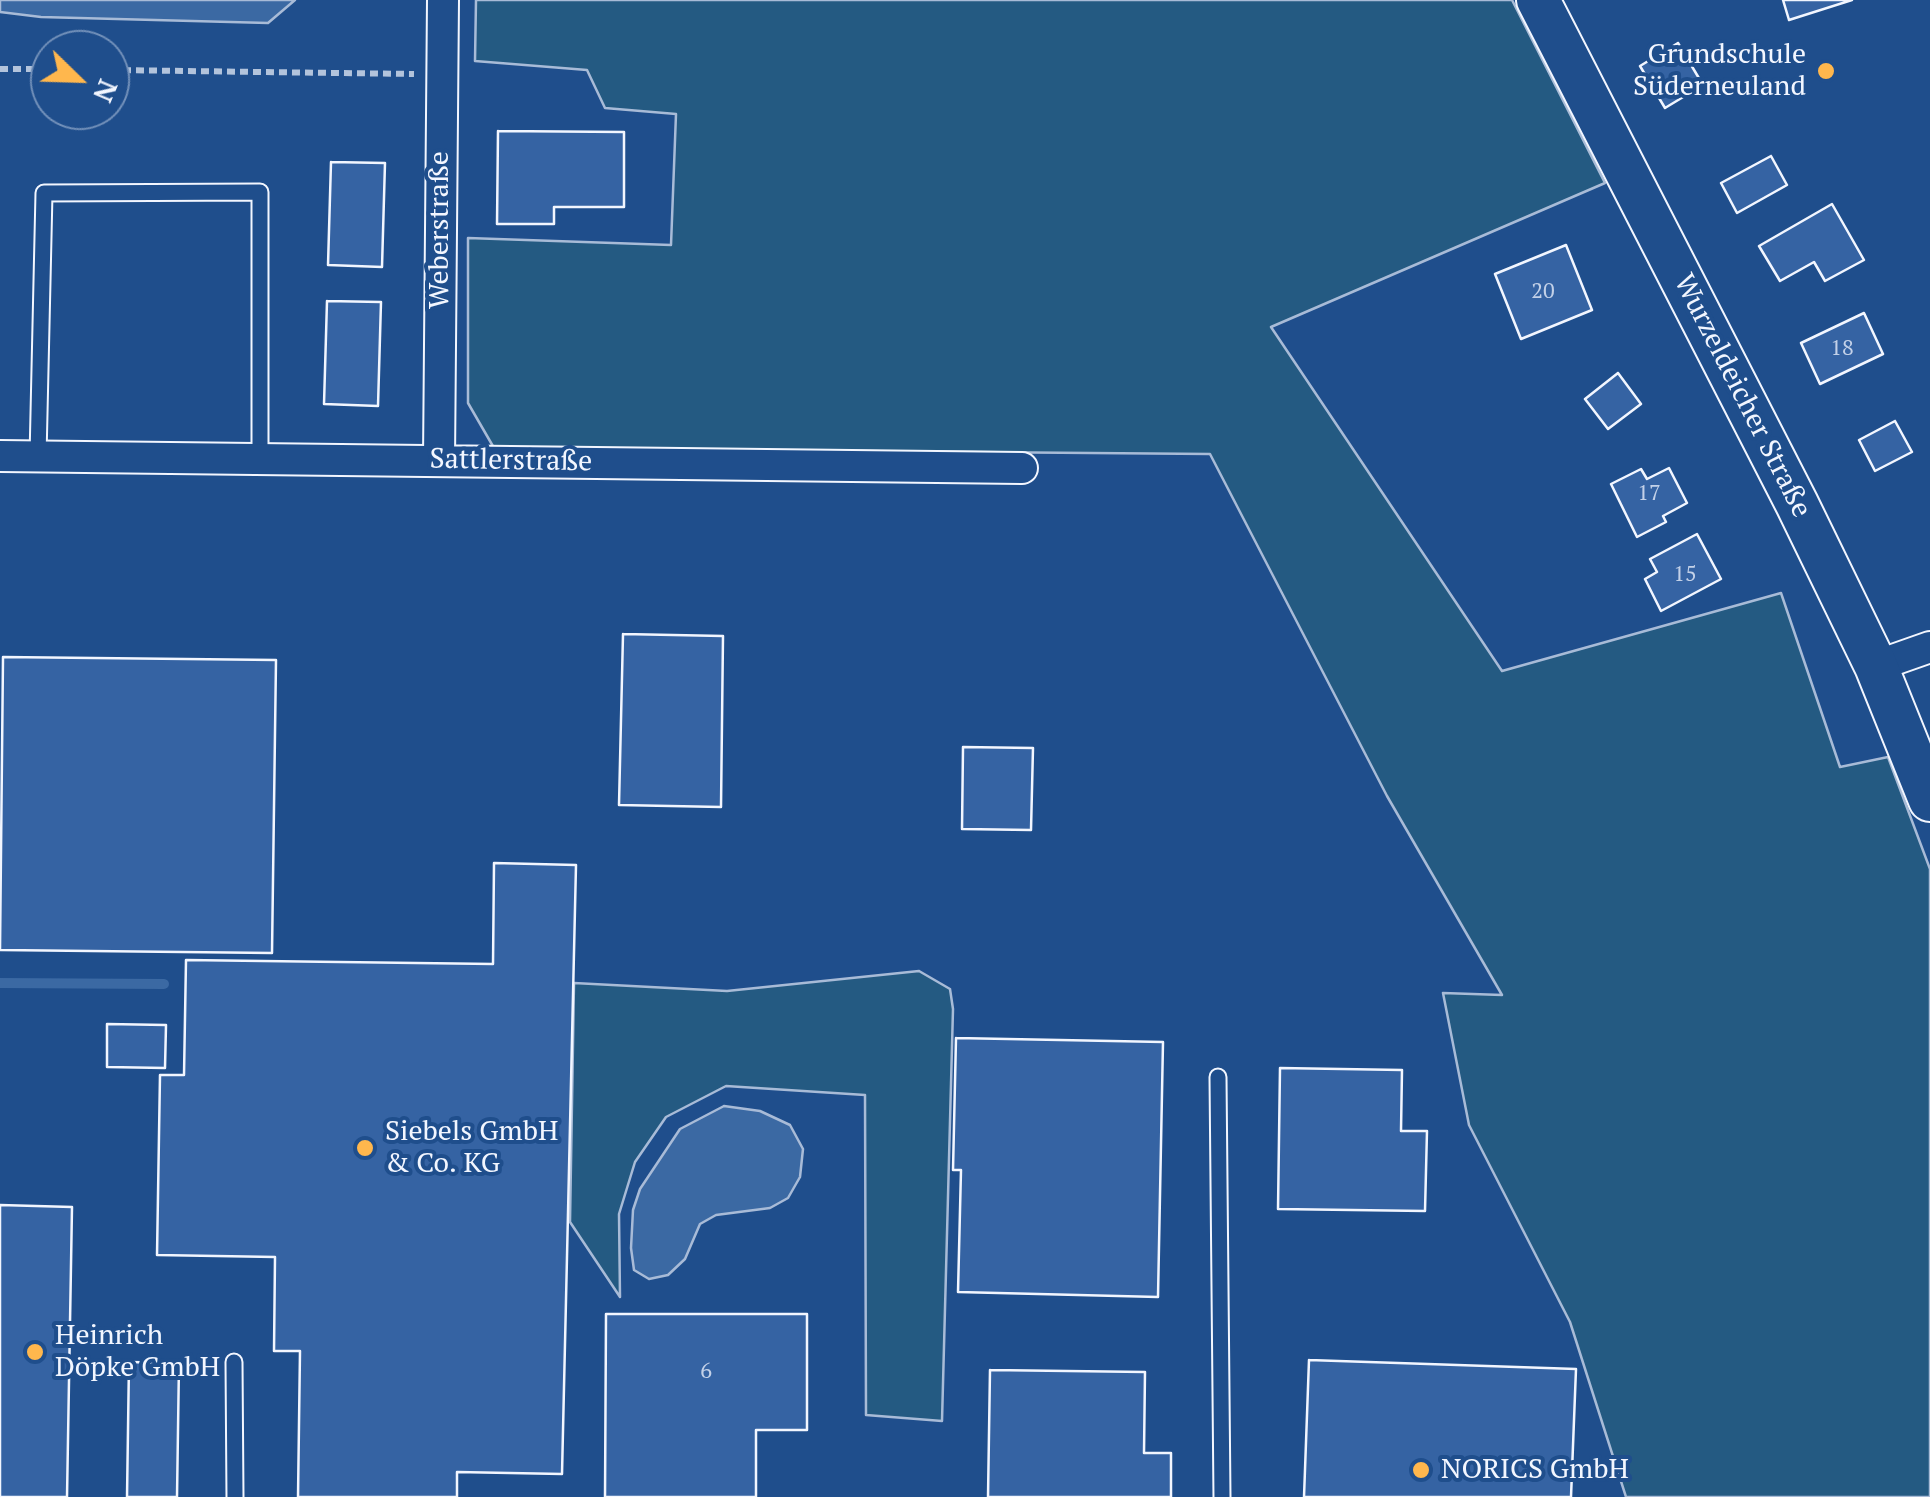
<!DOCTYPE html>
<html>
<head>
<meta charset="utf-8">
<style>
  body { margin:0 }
  #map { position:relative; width:1930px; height:1497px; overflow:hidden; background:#1f4e8c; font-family:"PT Serif",serif }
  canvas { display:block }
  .north { position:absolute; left:30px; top:30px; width:100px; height:100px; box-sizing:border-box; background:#1f4e8c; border:2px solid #7391ba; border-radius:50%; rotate:113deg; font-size:28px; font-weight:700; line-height:40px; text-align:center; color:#f2f6ff }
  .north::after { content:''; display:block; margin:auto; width:35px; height:45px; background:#ffb74d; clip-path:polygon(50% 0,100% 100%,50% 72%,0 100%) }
</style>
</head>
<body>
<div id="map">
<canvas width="1930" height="1497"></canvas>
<div class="north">N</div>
</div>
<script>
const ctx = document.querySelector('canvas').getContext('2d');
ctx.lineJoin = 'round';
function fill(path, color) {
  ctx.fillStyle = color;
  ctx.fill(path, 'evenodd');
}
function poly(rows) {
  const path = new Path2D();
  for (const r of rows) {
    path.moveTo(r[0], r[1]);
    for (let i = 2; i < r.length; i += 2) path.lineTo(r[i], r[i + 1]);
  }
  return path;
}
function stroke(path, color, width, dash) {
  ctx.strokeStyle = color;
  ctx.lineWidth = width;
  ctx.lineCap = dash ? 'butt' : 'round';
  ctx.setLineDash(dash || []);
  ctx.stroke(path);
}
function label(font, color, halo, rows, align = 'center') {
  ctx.font = font + ' "PT Serif",serif';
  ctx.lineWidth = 8;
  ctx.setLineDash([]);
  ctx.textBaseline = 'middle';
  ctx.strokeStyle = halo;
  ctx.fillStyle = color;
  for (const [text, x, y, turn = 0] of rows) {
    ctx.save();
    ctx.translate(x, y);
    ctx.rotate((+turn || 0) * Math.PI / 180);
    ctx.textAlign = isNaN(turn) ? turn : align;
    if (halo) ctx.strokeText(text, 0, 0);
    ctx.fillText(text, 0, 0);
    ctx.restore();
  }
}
const green = poly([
  [476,0,1512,0,1605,183,1271,327,1502,671,1781,593,1840,767,1888,757,1930,869,1930,1497,1626,1497,1570,1322,1469,1125,1443,993,1502,995,1387,796,1210,454,494,448,468,403,468,238,671,245,676,114,605,108,587,70,475,61,476,0],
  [919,971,950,989,953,1009,942,1421,866,1415,865,1095,726,1086,666,1117,635,1162,619,1214,620,1297,570,1222,574,983,727,991,919,971]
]);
const water = poly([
  [0,0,295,0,268,23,41,17,0,12,0,0],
  [724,1106,760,1111,790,1125,803,1149,800,1177,788,1198,770,1208,716,1215,700,1224,685,1259,668,1275,649,1279,634,1270,631,1248,633,1210,640,1189,680,1129,724,1106]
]);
const stream = poly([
  [0,983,164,984]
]);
const building = poly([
  [1783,0,1852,0,1789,20,1783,0],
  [1678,43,1703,85,1665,108,1640,66,1678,43],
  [498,131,624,132,624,207,554,207,554,224,497,224,498,131],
  [1771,156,1787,185,1737,213,1721,183,1771,156],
  [331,162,385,163,382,267,328,265,331,162],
  [1832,204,1864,260,1825,281,1814,262,1780,281,1759,246,1832,204],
  [1566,245,1592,310,1521,339,1495,274,1566,245],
  [327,301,381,302,378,406,324,404,327,301],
  [1864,313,1883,354,1820,384,1801,343,1864,313],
  [1618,373,1641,404,1608,429,1585,399,1618,373],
  [1895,421,1912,452,1875,471,1859,440,1895,421],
  [1669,468,1687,503,1663,516,1666,522,1637,537,1611,484,1641,469,1647,479,1669,468],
  [1697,534,1721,579,1661,611,1645,579,1657,572,1650,559,1697,534],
  [623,634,723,636,721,807,619,805,623,634],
  [3,657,276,660,272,953,0,950,3,657],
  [963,747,1033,748,1031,830,962,829,963,747],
  [494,863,576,865,562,1474,457,1472,457,1497,298,1497,300,1351,274,1351,275,1257,157,1255,160,1075,184,1075,186,960,493,964,494,863],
  [107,1024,166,1025,165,1068,107,1067,107,1024],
  [956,1038,1163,1042,1158,1297,958,1292,961,1170,953,1170,956,1038],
  [1280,1068,1402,1070,1401,1131,1427,1131,1425,1211,1278,1209,1280,1068],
  [0,1205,72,1207,67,1497,0,1497,0,1205],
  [606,1314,807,1314,807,1430,756,1430,756,1497,605,1497,606,1314],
  [1309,1360,1576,1369,1571,1497,1304,1497,1309,1360],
  [129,1362,179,1363,177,1497,127,1497,129,1362],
  [990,1370,1145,1372,1144,1453,1171,1453,1171,1497,988,1497,990,1370]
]);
const path = poly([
  [0,69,50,69],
  [110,70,414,74]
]);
const lane = poly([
  [38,457,44,193,260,192,260,459],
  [1218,1077,1222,1497],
  [234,1362,235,1497]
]);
const street = poly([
  [0,456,1022,468],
  [439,460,443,0],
  [1876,666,1930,647]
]);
const secondary = poly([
  [1538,0,1797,504,1876,666,1930,800]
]);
const markers = [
  [1826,71,10,"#ffb74d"],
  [365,1148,10,"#ffb74d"],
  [35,1352,10,"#ffb74d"],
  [1421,1470,10,"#ffb74d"]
];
const numberNames = [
  ["20",1543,292],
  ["18",1842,349],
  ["17",1649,494],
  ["15",1685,575],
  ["6",706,1372]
];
const poiNames = [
  ["Grundschule",1806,55,"right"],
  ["Süderneuland",1806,87,"right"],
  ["Siebels GmbH",385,1132],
  ["& Co. KG",385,1164],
  ["Heinrich",55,1336],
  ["Döpke GmbH",55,1368],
  ["NORICS GmbH",1441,1470]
];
const streetNames = [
  ["Weberstraße",440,230,-90],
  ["Wurzeldeicher Straße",1742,396,63],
  ["Sattlerstraße",511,461,1]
];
fill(green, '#245a82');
stroke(green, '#a8bbd7', 2.5);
fill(water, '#3b69a3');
stroke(water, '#a8bbd7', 2.5);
stroke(stream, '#3b69a3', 10);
fill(building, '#3563a3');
stroke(building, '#f2f6ff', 2.5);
stroke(lane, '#f2f6ff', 19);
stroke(street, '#f2f6ff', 34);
stroke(secondary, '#f2f6ff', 46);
stroke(path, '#b3c4dc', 6, [8, 5]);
stroke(lane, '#1f4e8c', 15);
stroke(street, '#1f4e8c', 30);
stroke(secondary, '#1f4e8c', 42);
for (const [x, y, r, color] of markers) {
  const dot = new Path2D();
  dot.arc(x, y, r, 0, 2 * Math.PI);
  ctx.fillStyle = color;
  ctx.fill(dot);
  stroke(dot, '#1f4e8c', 4);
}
label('22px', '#c3d1e8', null, numberNames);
label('28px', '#f2f6ff', '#1f4e8c', poiNames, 'left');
label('28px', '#f2f6ff', '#1f4e8c', streetNames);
</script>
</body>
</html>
